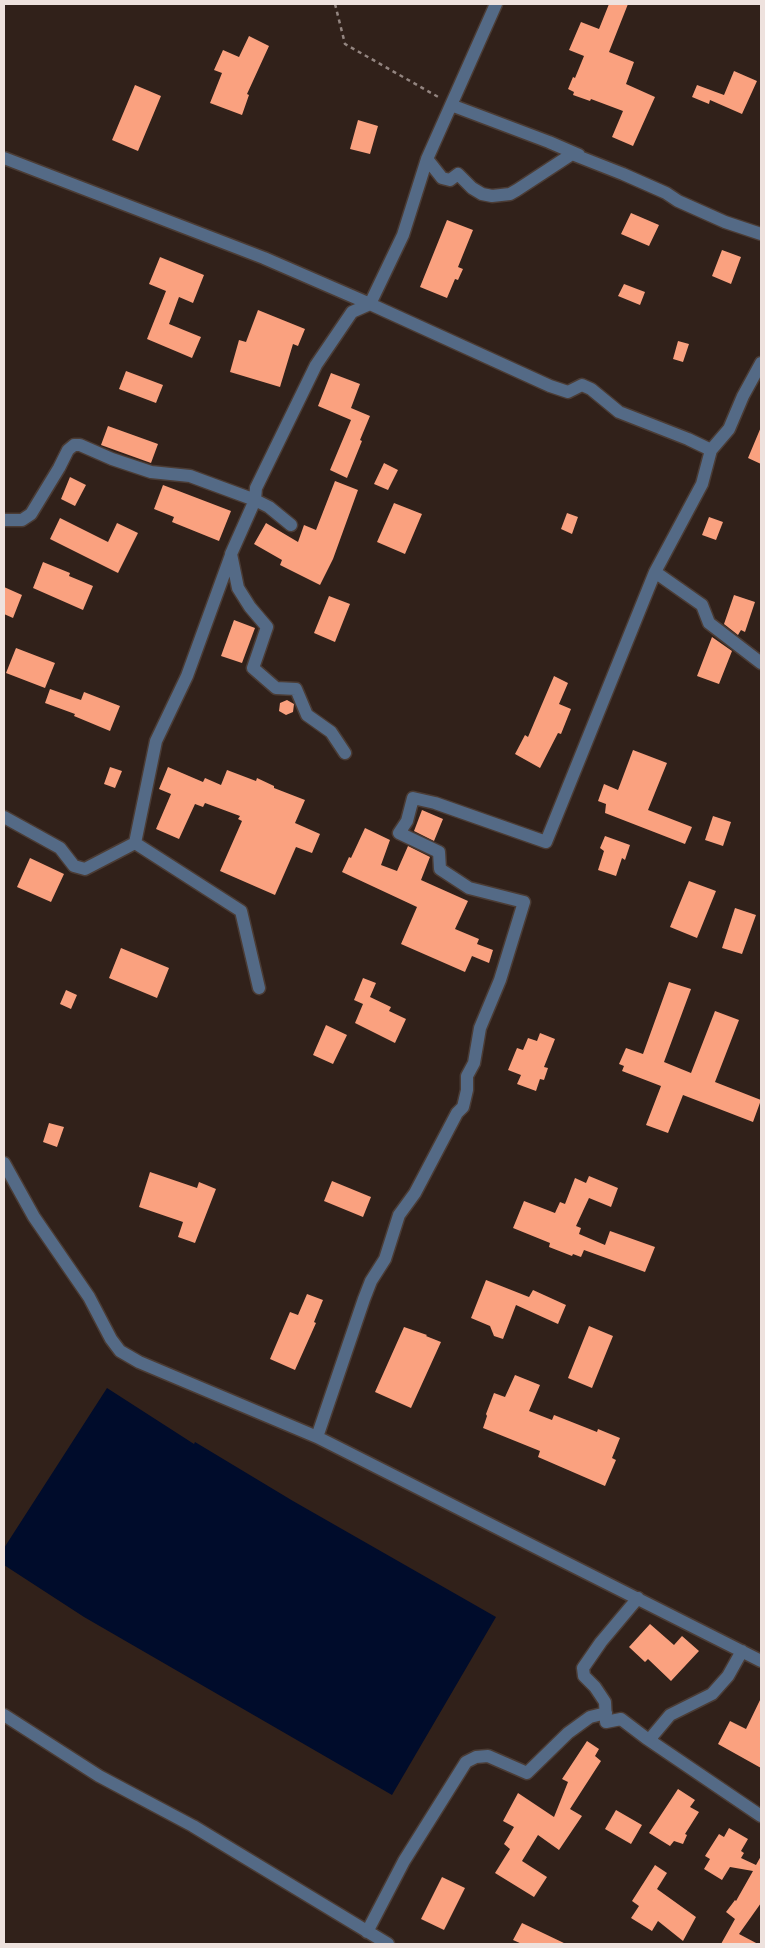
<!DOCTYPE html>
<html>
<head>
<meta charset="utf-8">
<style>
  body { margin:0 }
  #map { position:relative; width:765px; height:1948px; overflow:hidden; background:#31211a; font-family:Barlow,sans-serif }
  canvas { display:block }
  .frame { position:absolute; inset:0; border:5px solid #eee2de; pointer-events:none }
</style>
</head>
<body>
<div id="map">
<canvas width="765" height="1948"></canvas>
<div class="frame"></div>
</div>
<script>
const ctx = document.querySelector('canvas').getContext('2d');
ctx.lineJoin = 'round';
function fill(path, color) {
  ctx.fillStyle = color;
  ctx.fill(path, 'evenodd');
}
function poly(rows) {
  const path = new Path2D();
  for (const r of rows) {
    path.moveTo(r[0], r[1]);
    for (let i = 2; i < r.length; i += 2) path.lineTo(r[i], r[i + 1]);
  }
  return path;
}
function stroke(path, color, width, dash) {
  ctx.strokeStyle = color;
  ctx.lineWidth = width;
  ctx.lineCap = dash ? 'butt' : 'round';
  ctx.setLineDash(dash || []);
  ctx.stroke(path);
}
const water = poly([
  [107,1388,194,1444,195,1442,293,1501,496,1617,392,1795,84,1617,4,1565,4,1548]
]);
const building = poly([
  [609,4,628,4,609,52,634,62,626,84,655,97,633,146,612,137,623,111,591,99,590,101,573,95,574,92,568,89,573,77,575,78,584,56,569,50,581,22,599,29],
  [249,36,269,46,247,94,249,95,242,115,210,103,222,73,214,70,223,50,239,57],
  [734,71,757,81,742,114,710,100,709,104,692,97,697,85,724,95],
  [135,85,161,96,138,151,112,140],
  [358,120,378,126,370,154,350,149],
  [631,213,659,225,649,246,621,234],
  [447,220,473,230,458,267,463,269,458,280,455,279,447,298,420,287],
  [722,250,741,257,731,284,712,276],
  [160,257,204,275,193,303,179,297,169,324,201,337,192,358,147,339,166,291,149,284],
  [624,284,645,292,640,305,618,296],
  [258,310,305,329,298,346,293,344,280,387,230,372,239,340,246,342],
  [678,341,689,344,683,362,673,359],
  [126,371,163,385,156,403,119,389],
  [331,373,360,384,351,408,370,416,360,440,362,441,347,478,330,470,351,420,318,406],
  [108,426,158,444,151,463,101,445],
  [761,427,761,464,748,458],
  [384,463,398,470,388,490,374,484],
  [70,477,86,485,75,506,61,499],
  [335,481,358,490,333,559,320,585,280,565,282,560,254,544,266,523,298,542,304,525,316,530],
  [163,485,231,511,219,541,172,522,174,517,154,509],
  [394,503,422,514,405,554,377,542],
  [567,513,578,517,572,534,561,529],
  [709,517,723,522,716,540,702,535],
  [60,518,108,542,117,523,138,533,118,573,50,539],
  [43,562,70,573,69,576,93,586,83,610,33,588],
  [4,587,22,595,13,618,4,614],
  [734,595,755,602,745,632,741,630,738,635,724,624],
  [329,596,350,604,335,642,314,633],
  [234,620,255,628,242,663,221,656],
  [712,637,732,651,719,684,697,676],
  [16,648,55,663,45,688,6,673],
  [554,676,568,683,559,704,571,709,561,734,558,733,540,768,515,754,525,735,528,737],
  [50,689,81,700,84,692,120,706,110,731,74,716,75,714,45,703],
  [287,700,294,704,293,712,286,715,279,711,280,703],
  [633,750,667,763,648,810,692,827,685,844,605,813,606,804,598,801,604,784,618,790],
  [110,767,122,771,115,788,104,784],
  [168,767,203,782,205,778,221,785,227,770,256,781,257,778,274,786,274,788,305,800,295,823,320,834,312,853,296,847,275,895,220,871,242,821,238,819,240,816,205,803,203,807,195,804,179,839,156,829,171,794,159,789],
  [422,810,443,819,434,841,414,831],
  [713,816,731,822,723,846,705,840],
  [365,828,390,840,381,865,397,871,408,846,430,857,421,880,468,901,455,929,479,939,477,944,493,950,489,963,472,956,465,972,401,944,417,907,342,872,349,857,351,858],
  [605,836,630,845,625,860,622,858,616,876,598,870,604,851,600,848],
  [30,858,64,874,51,902,17,887],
  [689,881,716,891,697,938,670,927],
  [735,908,756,915,742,954,722,948],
  [121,948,169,968,157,998,109,978],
  [363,978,376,983,370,997,391,1007,389,1011,406,1019,395,1043,355,1023,363,1004,354,1000],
  [669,982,691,989,664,1062,691,1073,715,1011,739,1020,715,1082,761,1100,753,1122,683,1095,668,1133,646,1125,661,1086,622,1071,624,1066,619,1064,626,1048,643,1054],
  [66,990,77,995,71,1009,60,1004],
  [326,1025,347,1035,333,1064,313,1055],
  [540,1033,555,1039,544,1067,548,1068,544,1080,540,1079,536,1091,517,1084,521,1075,508,1070,517,1048,523,1050,528,1038,537,1041],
  [49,1123,64,1127,57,1147,43,1142],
  [150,1172,197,1188,199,1182,216,1189,195,1243,178,1237,183,1222,139,1207],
  [589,1176,618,1188,611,1207,589,1198,576,1226,581,1228,579,1234,605,1245,610,1231,655,1247,645,1272,584,1250,581,1257,573,1254,572,1256,549,1247,550,1243,513,1228,524,1201,555,1213,560,1202,565,1204,575,1178,586,1183],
  [332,1181,371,1197,363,1217,324,1201],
  [486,1280,529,1297,533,1290,566,1305,558,1324,516,1305,503,1339,494,1336,490,1326,471,1318],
  [307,1294,323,1300,314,1322,316,1323,295,1370,270,1359,290,1312,298,1315],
  [589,1326,613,1336,592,1388,568,1378],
  [404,1327,427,1335,426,1336,441,1342,411,1408,375,1392],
  [515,1375,540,1385,529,1411,552,1420,554,1415,597,1432,598,1429,620,1438,612,1458,616,1460,605,1486,538,1457,540,1451,483,1428,487,1416,486,1414,494,1393,505,1397],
  [650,1624,674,1645,682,1636,699,1651,671,1681,648,1659,645,1662,629,1647],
  [761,1698,761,1768,718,1744,730,1721,746,1729],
  [587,1741,599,1749,595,1756,601,1761,570,1809,582,1816,559,1850,538,1835,522,1861,547,1877,534,1897,495,1873,510,1849,504,1844,514,1827,503,1821,518,1793,554,1817,568,1782,562,1779],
  [678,1789,695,1800,690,1807,699,1812,685,1834,687,1835,683,1844,674,1841,670,1846,649,1833],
  [616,1810,642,1825,631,1844,605,1829],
  [729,1828,748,1839,741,1851,744,1853,741,1858,756,1865,761,1856,761,1903,739,1934,758,1944,721,1944,735,1919,726,1912,735,1900,736,1901,753,1871,730,1867,722,1880,704,1869,710,1859,705,1856,719,1834,724,1837],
  [655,1865,667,1873,657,1889,696,1917,683,1941,658,1921,652,1931,631,1918,639,1906,632,1901],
  [442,1877,465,1888,444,1930,421,1919],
  [522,1923,566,1944,522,1944,513,1940]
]);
const path = poly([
  [335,4,345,44,440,98]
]);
const minor = poly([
  [451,105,549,142,579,155],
  [4,158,264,258,370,304,403,235,427,159,496,4],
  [427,159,442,178,450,180,458,174,472,188,482,194,492,196,510,194,517,190,572,154,623,174,666,193,678,201,725,222,761,234],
  [711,450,729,429,743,396,761,363],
  [4,520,22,520,31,514,59,468,68,450,74,445,80,445,112,459,151,472,190,476,255,500,269,507,291,525],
  [655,572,702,605,709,623,761,663],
  [4,817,60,848,74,866,85,869,135,843,156,741,187,676,231,555],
  [135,843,241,911,259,988],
  [4,1163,34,1217,89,1297,111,1339,120,1351,139,1362,317,1437,761,1661],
  [317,1437,364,1299,371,1281,385,1259,399,1215,415,1193,457,1113,463,1107,467,1090,467,1076,474,1063,480,1028,500,980,524,902,469,888,440,869,439,852,399,833,407,821,413,798,435,803,546,842,655,572,702,484,711,450,688,439,619,412,591,389,582,385,568,392,550,386,370,304,352,312,316,365,256,488,255,500,231,554,238,588,250,607,267,627,253,668,276,688,296,689,307,715,331,732,345,753],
  [638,1598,601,1642,583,1668,584,1676,595,1687,605,1702,606,1722,621,1719,646,1738,761,1816],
  [4,1715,99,1776,193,1826,388,1944],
  [649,1740,670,1715,712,1694,728,1676,742,1651],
  [367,1932,404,1861,466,1762,476,1757,488,1756,527,1773,568,1733,590,1717,606,1713]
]);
fill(water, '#000c2b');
fill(building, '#faa17f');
stroke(minor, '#4b3c35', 15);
stroke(path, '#938580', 2.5, [4, 4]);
stroke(minor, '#546a86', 12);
</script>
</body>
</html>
